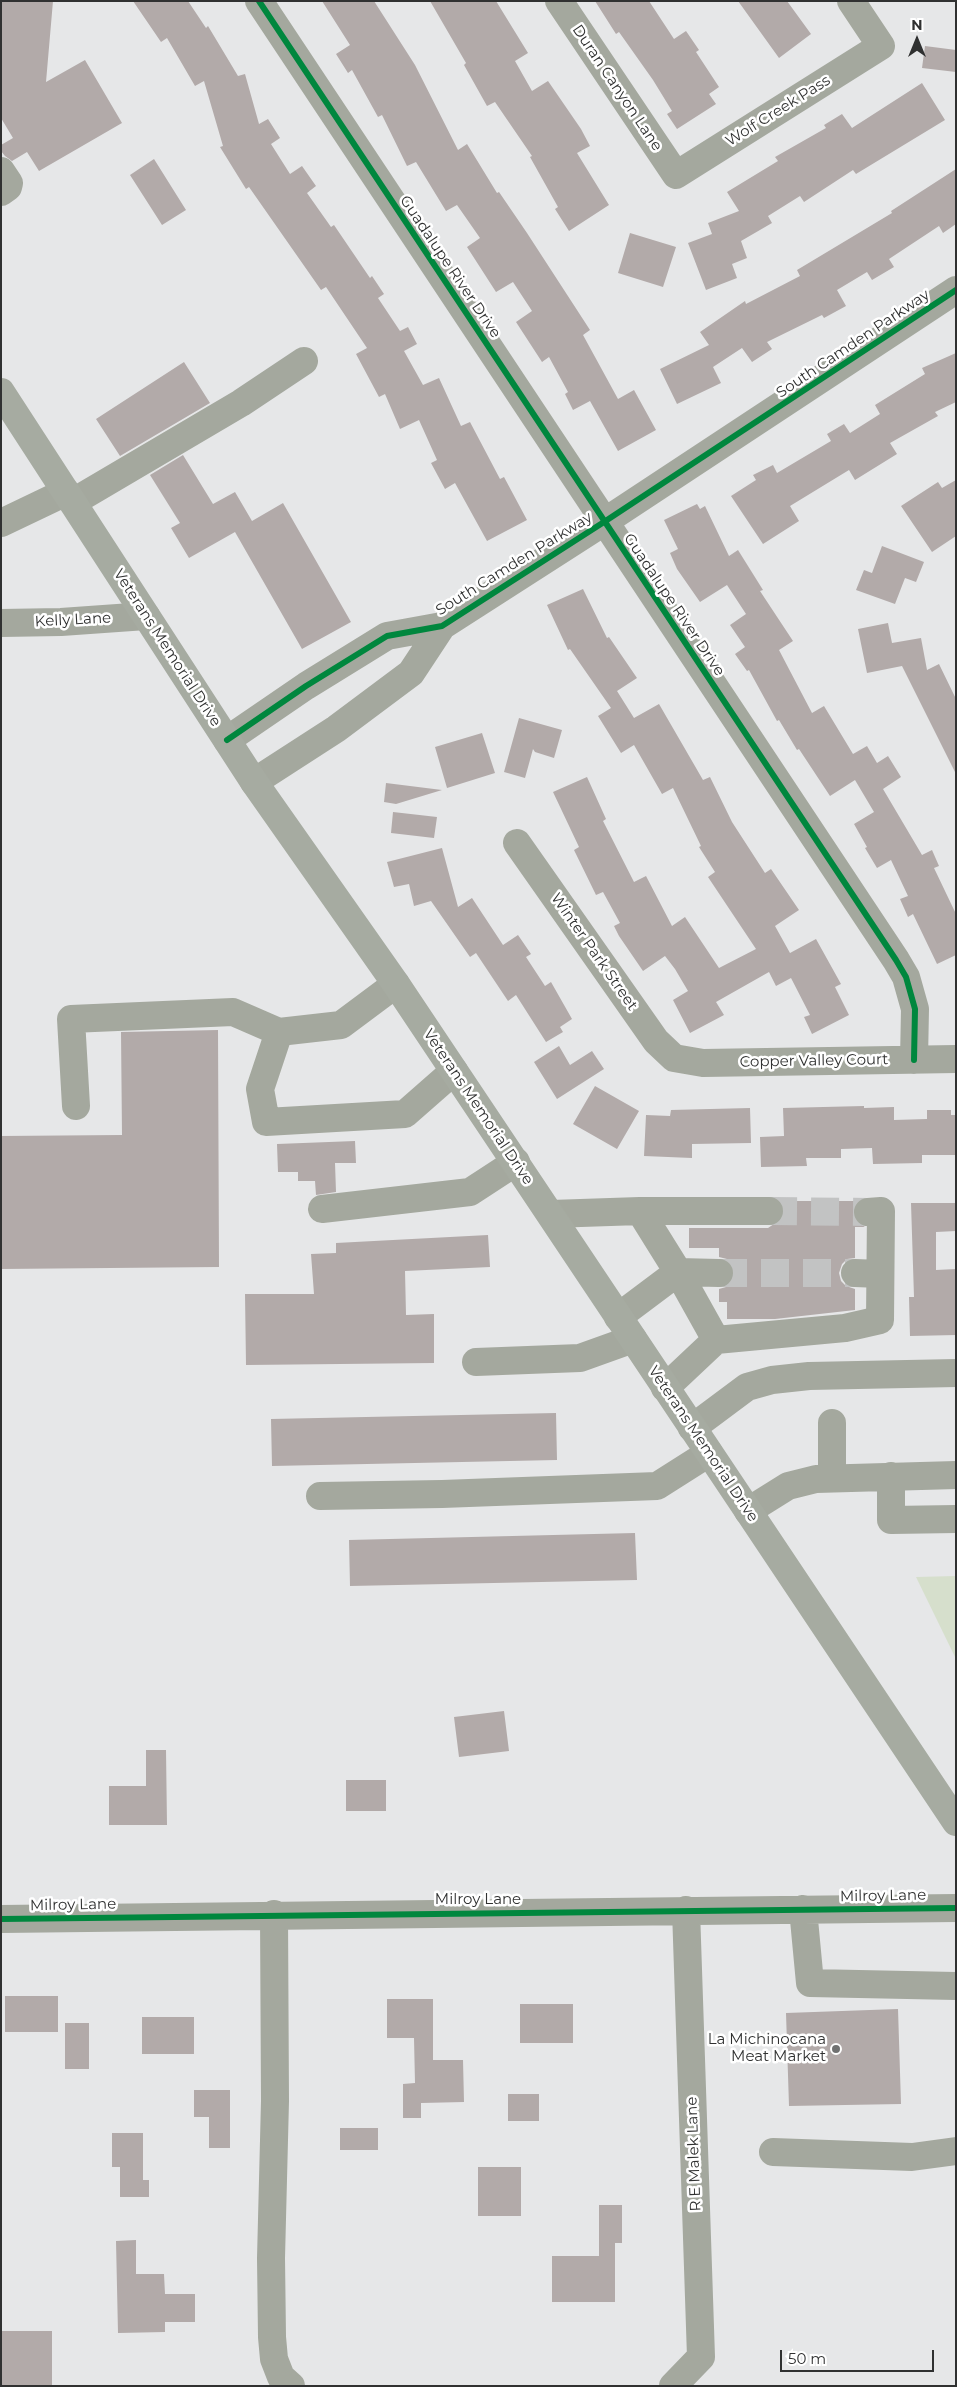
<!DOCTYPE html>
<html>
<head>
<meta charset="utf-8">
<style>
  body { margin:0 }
  #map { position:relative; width:957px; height:2387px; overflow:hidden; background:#e6e7e8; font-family:Montserrat,sans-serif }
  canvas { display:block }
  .frame { position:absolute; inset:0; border:2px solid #303131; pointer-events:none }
  .north { position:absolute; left:892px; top:15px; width:50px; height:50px; -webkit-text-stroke:4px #fff; paint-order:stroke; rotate:0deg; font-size:14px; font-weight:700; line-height:20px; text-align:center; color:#303131 }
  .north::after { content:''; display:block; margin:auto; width:18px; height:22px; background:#303131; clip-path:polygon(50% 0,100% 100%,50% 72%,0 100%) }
  .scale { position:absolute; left:780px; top:2350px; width:154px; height:22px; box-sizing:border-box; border:2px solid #303131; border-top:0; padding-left:6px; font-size:15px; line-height:18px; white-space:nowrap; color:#303131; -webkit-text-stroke:4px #fff; paint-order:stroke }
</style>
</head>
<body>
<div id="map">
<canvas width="957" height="2387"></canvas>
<div class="frame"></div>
<div class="north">N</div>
<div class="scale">50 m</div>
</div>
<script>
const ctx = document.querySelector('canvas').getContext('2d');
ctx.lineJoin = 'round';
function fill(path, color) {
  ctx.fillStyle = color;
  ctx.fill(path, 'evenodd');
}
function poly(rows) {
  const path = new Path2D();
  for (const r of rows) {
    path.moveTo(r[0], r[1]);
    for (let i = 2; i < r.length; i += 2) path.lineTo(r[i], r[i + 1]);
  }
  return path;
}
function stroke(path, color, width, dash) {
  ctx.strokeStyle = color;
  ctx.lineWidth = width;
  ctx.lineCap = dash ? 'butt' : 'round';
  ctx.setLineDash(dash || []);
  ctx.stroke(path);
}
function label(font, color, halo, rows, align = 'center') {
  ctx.font = font + ' Montserrat,sans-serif';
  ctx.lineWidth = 5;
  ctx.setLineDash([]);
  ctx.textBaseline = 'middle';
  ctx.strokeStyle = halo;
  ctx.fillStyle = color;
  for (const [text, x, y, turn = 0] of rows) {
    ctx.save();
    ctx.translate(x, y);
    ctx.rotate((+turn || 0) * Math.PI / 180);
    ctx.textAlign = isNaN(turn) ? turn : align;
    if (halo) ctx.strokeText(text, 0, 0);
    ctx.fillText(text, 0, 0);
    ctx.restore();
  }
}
const green = poly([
  [956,1576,956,1659,916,1577]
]);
const building = poly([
  [1,1,53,1,46,82,85,60,122,123,39,171,27,152,12,161,5,156,1,151,1,145,13,138,1,118],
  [133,1,188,1,206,28,208,26,238,76,245,74,259,124,268,119,280,138,271,144,290,174,302,166,316,186,307,193,331,227,334,225,370,278,372,276,384,294,378,298,400,331,408,327,417,344,404,351,423,385,439,378,461,426,470,422,500,479,504,477,527,520,487,541,455,483,445,489,431,463,437,460,419,420,400,429,385,394,379,397,356,354,367,348,326,287,321,290,249,187,246,189,220,147,223,146,204,81,195,86,167,38,161,42],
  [322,1,374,1,415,65,458,150,467,144,497,193,499,192,527,233,590,330,583,335,618,399,634,390,656,430,618,451,590,401,573,410,565,394,568,392,549,357,542,362,516,322,532,311,513,282,496,292,467,247,480,238,457,205,446,211,416,162,407,166,382,115,378,117,352,70,348,73,336,54,350,45],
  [430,1,496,1,528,53,515,61,532,91,548,81,581,129,590,146,577,153,609,205,569,231,555,209,558,207,530,157,532,156,495,102,487,106,464,65,466,63],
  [595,1,649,1,674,39,686,31,699,50,696,52,719,87,709,94,716,104,677,129,667,114,672,111,653,80,619,32,616,34],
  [738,1,787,1,811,34,779,58],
  [925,46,956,50,956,72,922,68],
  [922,83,945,120,856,174,853,170,804,202,800,196,768,216,772,223,741,241,747,258,732,264,737,278,706,290,688,243,712,234,708,223,739,211,727,192,778,161,775,157,826,128,824,125,842,114,852,128],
  [154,159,186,210,162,225,130,175],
  [956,169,956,224,943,233,939,226,889,259,894,267,872,280,867,272,837,290,846,306,824,318,822,315,767,342,772,349,752,362,742,348,713,367,721,383,677,404,660,369,709,345,700,332,745,301,746,304,800,276,797,270,892,213,891,211],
  [630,233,676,247,663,287,618,273],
  [956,353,956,402,935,412,938,416,890,443,897,454,855,480,849,470,790,506,799,521,763,544,731,496,756,480,753,475,773,465,777,473,831,441,827,434,844,424,850,433,880,414,875,405,925,374,922,368],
  [184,362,210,403,120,456,96,419],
  [183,455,213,504,235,492,252,521,283,503,351,622,302,649,235,532,189,558,171,528,180,523,150,475],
  [956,480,956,536,932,552,901,506,938,482,942,488],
  [697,504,700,509,705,506,729,556,738,550,763,590,760,591,793,641,779,650,812,713,824,706,853,754,867,746,877,763,888,756,901,777,883,789,922,855,932,850,939,866,934,868,956,914,956,955,937,964,913,914,908,917,900,899,908,896,891,860,877,868,865,848,867,847,854,824,874,812,855,780,830,796,799,749,797,750,779,720,777,721,749,670,747,671,735,654,745,647,730,625,746,614,727,585,700,602,677,569,670,553,678,549,664,520],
  [882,546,924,562,916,582,905,578,895,604,856,590,864,570,872,573],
  [583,589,607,638,609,637,637,678,617,691,634,718,659,704,703,780,710,777,732,822,765,873,771,869,799,910,775,926,790,953,816,939,841,984,835,987,849,1015,812,1034,804,1017,810,1015,791,978,776,986,769,972,716,1002,724,1015,690,1033,673,1000,688,991,675,969,665,956,643,971,619,936,614,926,620,923,603,892,596,895,574,850,579,847,553,792,587,777,606,819,603,821,634,882,646,876,672,926,685,917,719,968,756,949,708,877,715,872,699,847,701,846,673,788,662,794,634,745,621,753,598,716,611,708,570,649,568,650,547,605],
  [888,623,892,643,921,638,927,670,939,664,956,699,956,774,902,666,867,673,858,629],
  [519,718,562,730,554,758,535,752,533,749,525,778,504,772],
  [482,733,495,773,447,788,435,747],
  [386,783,442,790,396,804,384,802],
  [393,812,437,817,434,838,391,833],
  [442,848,458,907,472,898,503,945,518,935,531,954,526,957,545,986,551,982,572,1019,560,1027,563,1032,546,1042,516,995,508,1001,476,953,470,957,431,901,414,906,409,884,394,887,387,862],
  [218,1030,219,1267,1,1269,1,1136,122,1135,121,1032],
  [559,1046,570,1065,592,1051,604,1069,557,1099,534,1062],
  [595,1086,639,1111,617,1149,573,1124],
  [864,1106,864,1108,894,1107,894,1120,927,1119,927,1110,951,1110,951,1115,956,1115,956,1155,922,1155,922,1163,873,1164,872,1148,841,1149,841,1158,806,1158,807,1166,761,1167,760,1137,784,1136,783,1108],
  [750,1108,751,1143,692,1144,692,1158,644,1156,646,1115,670,1116,671,1110],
  [355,1141,356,1163,335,1163,336,1192,316,1195,315,1181,298,1181,298,1172,278,1172,277,1144],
  [780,1201,858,1201,854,1206,853,1214,855,1221,865,1227,855,1227,855,1258,847,1259,842,1264,839,1273,841,1281,846,1286,855,1289,855,1310,775,1319,727,1319,727,1302,719,1302,719,1289,726,1287,732,1282,735,1274,733,1266,727,1259,719,1257,719,1248,689,1248,689,1228,768,1228,783,1218,785,1211],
  [911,1203,956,1203,956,1231,936,1232,936,1270,956,1269,956,1335,910,1336,909,1297,914,1297],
  [488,1235,490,1267,405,1271,406,1315,434,1314,434,1363,246,1365,245,1294,314,1294,311,1254,336,1253,336,1243],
  [556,1413,557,1460,272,1466,271,1419],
  [635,1533,637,1580,350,1586,349,1540],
  [504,1711,509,1751,459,1757,454,1717],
  [146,1750,166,1750,167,1825,109,1825,109,1786,146,1786],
  [346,1780,386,1780,386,1811,346,1811],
  [5,1996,58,1996,58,2032,5,2032],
  [387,1999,433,1999,433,2060,463,2060,464,2102,421,2103,421,2118,403,2118,403,2084,415,2083,414,2038,387,2038],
  [520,2004,573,2004,573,2043,520,2043],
  [898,2009,901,2104,789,2106,786,2013],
  [142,2017,194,2017,194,2054,142,2054],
  [65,2023,89,2023,89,2069,65,2069],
  [194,2090,230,2090,230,2148,209,2148,209,2117,194,2117],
  [508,2094,539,2094,539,2121,508,2121],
  [340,2128,378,2128,378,2150,340,2150],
  [112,2133,143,2133,143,2180,149,2180,149,2197,120,2197,120,2167,112,2167],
  [478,2167,521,2167,521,2216,478,2216],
  [599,2205,622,2205,622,2243,615,2243,615,2302,552,2302,552,2256,599,2256],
  [136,2240,136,2274,164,2274,165,2294,195,2294,195,2322,165,2322,165,2332,118,2333,116,2241],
  [1,2331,52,2331,52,2386,1,2386]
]);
const minorTunnel = poly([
  [769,1211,868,1212],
  [719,1273,855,1273]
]);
const minor = poly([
  [259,1,896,960,906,977,915,1009,914,1060],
  [559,1,676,175,881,46,851,1],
  [1,171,9,183,8,187,1,192],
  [73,502,241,403,304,361],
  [1,523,66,492],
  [1,623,61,622,146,616],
  [227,740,306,686,387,636,442,626,604,522,956,290],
  [254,782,336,729,411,673,442,626],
  [517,843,656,1041,674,1058,703,1063,956,1059],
  [279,1032,260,1089,266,1122,405,1114,454,1071],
  [76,1106,71,1019,233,1012,279,1032,341,1025,396,984],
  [322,1209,470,1192,516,1162],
  [640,1211,678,1272,719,1273],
  [551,1214,640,1211,769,1211],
  [855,1273,880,1274],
  [618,1317,678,1272,716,1340],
  [476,1362,580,1358,633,1339],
  [665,1388,716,1340,845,1328,880,1320,881,1211,868,1212],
  [832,1423,832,1478],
  [692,1428,747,1387,772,1380,809,1376,956,1373],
  [891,1476,891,1520,956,1519],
  [320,1496,442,1494,657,1486,709,1453],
  [748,1511,788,1486,816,1479,956,1475],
  [803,1909,810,1983,956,1986],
  [274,1914,275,2101,271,2258,272,2337,274,2359,281,2377,291,2386],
  [1,1919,956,1908],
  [773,2152,912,2157,956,2151],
  [673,2386,701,2357,686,1910]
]);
const major = poly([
  [1,392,254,782,396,984,956,1822]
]);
const cycleway = poly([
  [259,1,896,960,906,977,915,1009,914,1060],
  [227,740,306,686,387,636,442,626,604,522,956,290],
  [1,1919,956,1908]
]);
const markers = [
  [836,2049,5,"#707171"]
];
const streetNames = [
  ["Duran Canyon Lane",617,88,56],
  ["Wolf Creek Pass",778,111,-32],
  ["Guadalupe River Drive",450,267,56],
  ["South Camden Parkway",853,344,-34],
  ["South Camden Parkway",514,564,-32],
  ["Guadalupe River Drive",674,605,56],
  ["Kelly Lane",73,620,-3],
  ["Veterans Memorial Drive",167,648,57],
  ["Winter Park Street",594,952,55],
  ["Copper Valley Court",814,1061,-1],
  ["Veterans Memorial Drive",478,1107,56],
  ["Veterans Memorial Drive",703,1444,56],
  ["Milroy Lane",883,1896,-1],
  ["Milroy Lane",478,1900],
  ["Milroy Lane",73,1905,-1],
  ["R E Malek Lane",694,2154,-92]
];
const poiNames = [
  ["La Michinocana",826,2040],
  ["Meat Market",826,2057]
];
fill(green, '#d6dfcc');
fill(building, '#b2aaa9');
stroke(minorTunnel, '#c2c3c3', 28, [28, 14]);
stroke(minor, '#a4a89e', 28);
stroke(major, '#a6aba1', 28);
stroke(cycleway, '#00873e', 6);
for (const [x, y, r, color] of markers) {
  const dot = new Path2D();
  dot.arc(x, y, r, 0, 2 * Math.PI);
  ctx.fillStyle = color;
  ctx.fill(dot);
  stroke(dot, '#fff', 2);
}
label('15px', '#303131', '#fff', streetNames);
label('15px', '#303131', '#fff', poiNames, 'right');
</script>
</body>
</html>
